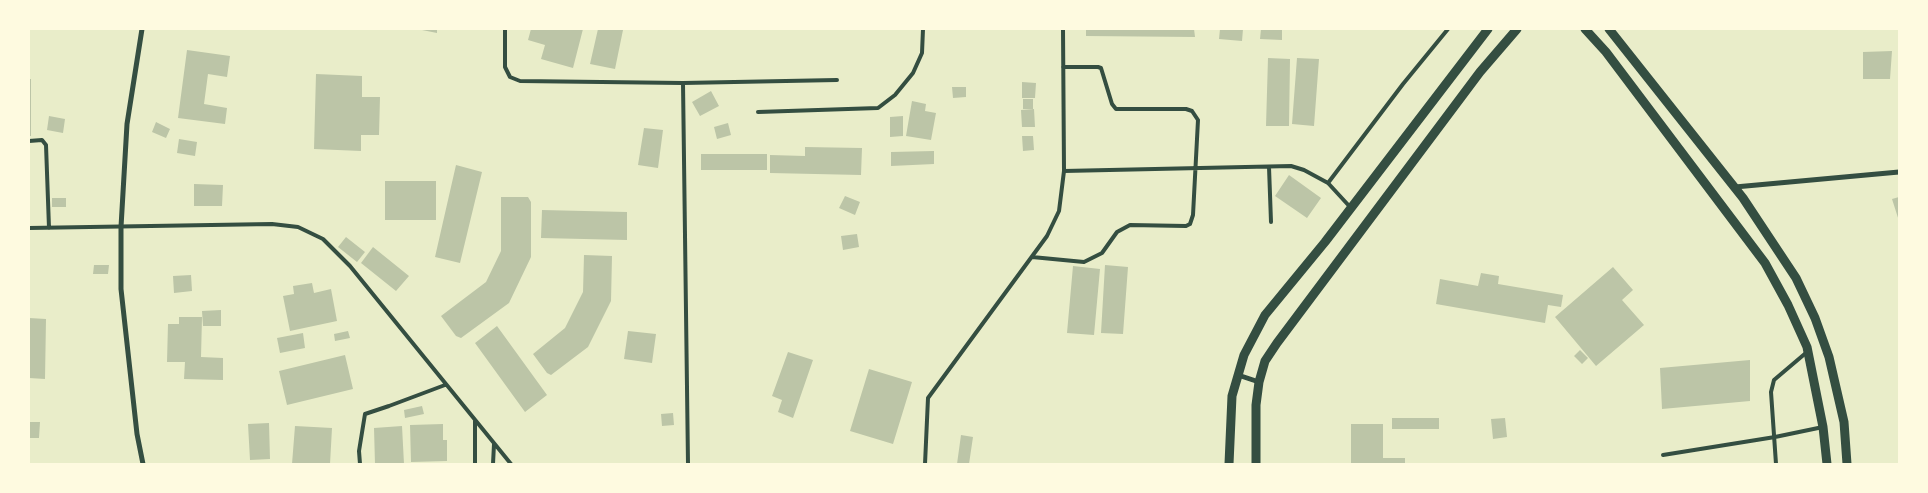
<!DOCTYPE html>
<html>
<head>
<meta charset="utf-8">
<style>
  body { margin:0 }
  #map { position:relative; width:1928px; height:493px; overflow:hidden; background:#e9edc9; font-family:Mulish,sans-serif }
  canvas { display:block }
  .frame { position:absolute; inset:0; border:30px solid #fefae0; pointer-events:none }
</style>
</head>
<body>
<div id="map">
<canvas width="1928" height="493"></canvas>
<div class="frame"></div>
</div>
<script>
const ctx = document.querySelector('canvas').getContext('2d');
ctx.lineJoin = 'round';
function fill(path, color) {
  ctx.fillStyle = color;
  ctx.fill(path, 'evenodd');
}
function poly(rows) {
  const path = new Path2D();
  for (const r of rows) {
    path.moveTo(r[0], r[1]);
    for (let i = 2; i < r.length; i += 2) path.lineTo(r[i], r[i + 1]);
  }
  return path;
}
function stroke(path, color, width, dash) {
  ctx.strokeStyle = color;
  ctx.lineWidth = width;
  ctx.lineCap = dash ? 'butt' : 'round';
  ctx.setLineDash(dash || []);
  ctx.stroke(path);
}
const building = poly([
  [417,29,437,29,437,33],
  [531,29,583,29,573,68,541,59,545,45,528,40],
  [598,29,623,30,615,69,590,64],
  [1086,29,1194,29,1195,37,1086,36],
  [1220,29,1243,29,1242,41,1219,39],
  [1261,29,1282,29,1282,40,1260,39],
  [187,50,230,56,227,77,208,74,204,104,227,108,225,124,178,118],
  [1892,51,1890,79,1863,79,1863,52],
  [1268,58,1290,59,1289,126,1266,126],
  [1297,58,1319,59,1314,126,1292,124],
  [316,74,362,76,362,97,380,97,379,135,361,135,361,151,314,149],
  [29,79,31,79,31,136,29,136],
  [1022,82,1036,83,1035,98,1022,98],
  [952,87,966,87,966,97,953,98],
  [711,91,719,106,700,116,692,102],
  [1023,99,1033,99,1033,109,1023,109],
  [912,101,926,104,925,111,936,113,931,140,906,136],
  [1034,109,1035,127,1022,127,1021,110],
  [49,116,65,119,63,133,47,130],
  [903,116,903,136,890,137,890,117],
  [156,122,170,129,166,138,152,132],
  [728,123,731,135,717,139,714,127],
  [644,128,663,130,658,168,638,165],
  [1022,136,1033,136,1034,150,1023,151],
  [179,139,197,142,195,156,177,153],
  [805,147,862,148,861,175,770,173,770,155,805,156],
  [934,151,934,164,891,166,891,152],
  [701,154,767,154,767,170,701,170],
  [456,165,482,172,460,263,435,257],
  [1289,175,1321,198,1307,218,1275,196],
  [385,181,436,181,436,220,385,220],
  [194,184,223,185,222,206,194,206],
  [845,196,860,202,855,215,839,208],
  [501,197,528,197,531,202,531,257,509,303,461,338,456,336,441,316,486,282,501,251],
  [1899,197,1899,221,1892,199],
  [52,198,66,198,66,207,52,207],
  [542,210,627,212,627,240,541,238],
  [857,234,859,247,843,250,841,236],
  [346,237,365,252,357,262,338,247],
  [373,247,409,276,396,291,361,263],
  [584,255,612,256,611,301,588,347,551,375,547,373,533,354,565,328,583,292],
  [94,265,109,265,108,274,93,274],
  [1105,265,1128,267,1123,334,1101,333],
  [1073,266,1100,269,1094,335,1067,333],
  [1613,267,1633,290,1622,300,1644,325,1596,366,1555,317],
  [1481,273,1499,276,1498,284,1563,295,1561,307,1548,305,1545,323,1436,304,1440,279,1478,286],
  [191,275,192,291,174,293,173,276],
  [312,283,314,293,331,289,337,321,290,331,283,296,294,294,293,286],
  [221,310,221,326,203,326,202,311],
  [179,317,202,317,201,357,223,358,223,380,184,379,185,362,167,362,168,324,179,324],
  [29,318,46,319,45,379,29,378],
  [497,326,547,395,525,412,475,343],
  [348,331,350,338,335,341,334,334],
  [628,331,656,334,652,363,624,359],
  [303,333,305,348,280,353,277,338],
  [1580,350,1588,358,1582,364,1574,356],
  [788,352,813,360,793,418,778,412,782,400,772,396],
  [345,355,353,389,287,405,279,371],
  [1750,360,1750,401,1662,409,1660,368],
  [869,369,912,382,893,444,850,431],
  [422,406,424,414,405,418,404,410],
  [673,413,674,425,662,426,661,414],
  [1392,418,1439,418,1439,429,1392,429],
  [1505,418,1507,437,1493,439,1491,419],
  [29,422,40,422,39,438,29,438],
  [269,423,270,459,250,460,248,424],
  [443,424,443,440,447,440,447,461,411,462,410,425],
  [1351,424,1383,424,1383,458,1405,458,1405,464,1351,464],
  [295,426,332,428,330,464,292,464],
  [402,426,404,464,375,464,374,428],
  [961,435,973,437,969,464,957,464]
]);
const service = poly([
  [505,29,505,67,510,77,520,81,683,83,688,464],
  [683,83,837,80],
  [758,112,878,108,895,95,913,73,922,53,923,29],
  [29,141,42,140,46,145,49,228],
  [1269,167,1271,222],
  [1064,171,1291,166,1304,170,1328,183,1351,208],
  [1328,183,1403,84,1448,29],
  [29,228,272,224,298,227,323,239,350,266,511,464],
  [1032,257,1084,262,1102,253,1117,232,1130,225,1186,226,1190,224,1193,215,1198,120,1192,111,1186,109,1116,109,1112,104,1101,68,1098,67,1063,67],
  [475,421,475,464],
  [1663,455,1775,437,1823,427],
  [360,464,359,451,365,414,389,406,445,385],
  [493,464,494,444],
  [925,464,928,398,1047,236,1059,211,1064,171,1063,29],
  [1776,464,1771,392,1774,380,1807,352]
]);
const minor = poly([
  [142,29,127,124,121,227,121,289,137,434,143,464],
  [1735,187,1899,172],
  [1238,375,1259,382]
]);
const tertiary = poly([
  [1585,29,1606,52,1765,263,1788,305,1807,347,1823,427,1827,464],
  [1609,29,1743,198,1796,278,1815,318,1829,357,1844,422,1847,464],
  [1229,464,1232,396,1244,355,1265,315,1325,242,1488,29],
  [1256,464,1256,405,1259,382,1265,361,1277,343,1480,72,1517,29]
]);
fill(building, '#bcc5a7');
stroke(service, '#344e41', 4);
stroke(minor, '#344e41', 5);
stroke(tertiary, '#344e41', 9);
</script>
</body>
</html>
